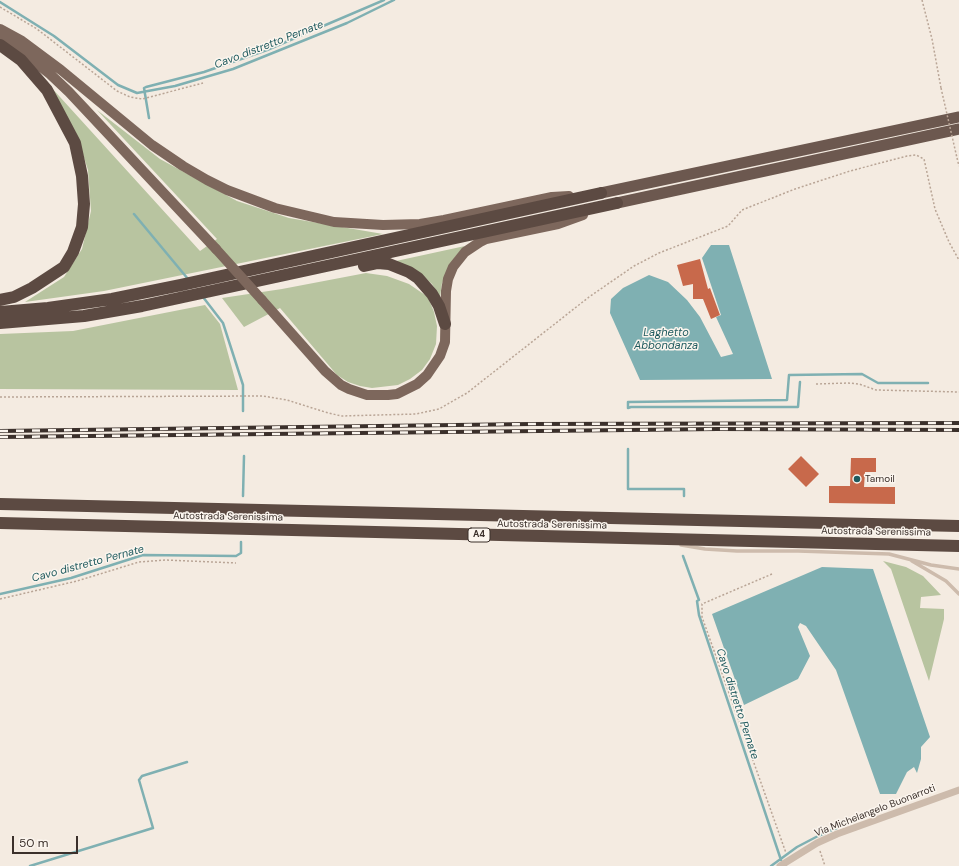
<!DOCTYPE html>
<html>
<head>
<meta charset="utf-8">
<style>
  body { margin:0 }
  #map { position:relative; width:959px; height:866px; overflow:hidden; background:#f4ebe1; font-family:"DM Sans",sans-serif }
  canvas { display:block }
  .scale { position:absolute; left:12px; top:836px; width:66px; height:18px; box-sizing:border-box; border:2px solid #3b302b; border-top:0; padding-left:5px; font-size:12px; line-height:14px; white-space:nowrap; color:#3b302b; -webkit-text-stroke:3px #fbf5ee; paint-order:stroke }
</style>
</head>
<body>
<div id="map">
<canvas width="959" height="866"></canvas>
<div class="scale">50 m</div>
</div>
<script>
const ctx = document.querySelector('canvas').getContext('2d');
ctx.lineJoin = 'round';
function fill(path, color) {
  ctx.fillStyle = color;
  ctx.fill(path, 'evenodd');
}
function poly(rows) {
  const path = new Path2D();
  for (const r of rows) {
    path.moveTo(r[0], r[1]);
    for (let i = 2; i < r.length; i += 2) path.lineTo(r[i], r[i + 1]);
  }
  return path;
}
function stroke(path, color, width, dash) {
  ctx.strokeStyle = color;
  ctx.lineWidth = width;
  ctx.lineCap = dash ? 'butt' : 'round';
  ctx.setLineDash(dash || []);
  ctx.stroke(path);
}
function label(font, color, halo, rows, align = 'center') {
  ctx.font = font + ' "DM Sans",sans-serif';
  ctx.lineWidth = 3;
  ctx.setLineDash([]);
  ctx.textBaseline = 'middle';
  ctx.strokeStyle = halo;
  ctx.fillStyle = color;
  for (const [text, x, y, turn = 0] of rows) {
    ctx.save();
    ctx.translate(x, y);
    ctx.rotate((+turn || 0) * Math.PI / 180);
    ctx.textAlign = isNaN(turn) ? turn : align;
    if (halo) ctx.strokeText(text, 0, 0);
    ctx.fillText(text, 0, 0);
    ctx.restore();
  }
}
const green = poly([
  [50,86,200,251,217,239,97,110,160,159,237,201,289,218,383,234,104,291,25,302,64,277,82,249,91,211,88,170,76,133],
  [465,246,455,257,442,283,440,297,432,284,421,274,396,261],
  [366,273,387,276,409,284,428,297,434,312,437,326,436,344,430,359,422,370,410,379,398,385,372,388,360,386,348,382,337,375,280,308,244,327,222,298,282,289],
  [205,305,220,324,238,390,0,389,0,334,73,331],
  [883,561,906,567,923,576,941,595,921,597,920,608,944,609,944,619,929,681,891,569]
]);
const water = poly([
  [711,245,729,245,772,379,640,380,610,313,611,299,623,288,649,275,668,282,687,300,700,317,721,357,733,354,716,317,721,315,702,258],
  [822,567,873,569,930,737,921,747,921,759,917,773,914,767,907,772,896,794,880,794,836,670,806,626,800,623,798,627,810,656,798,679,744,705,712,614]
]);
const stream = poly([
  [0,2,54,36,118,85,137,93,175,86,233,69,347,23,394,0],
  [149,118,144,88,146,87,204,72,267,50,384,0],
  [134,214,188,279],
  [203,297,223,323,243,385,243,411],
  [628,408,628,402,787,400,789,375,862,374,878,383,928,383],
  [628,408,631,407,798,407,800,382],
  [628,449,628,489,684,489,684,496],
  [243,496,244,456],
  [683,556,699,600,697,601,699,615,781,860],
  [0,594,71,578,143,555,236,556,241,553,241,542],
  [30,866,153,828,139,780,142,776,187,762],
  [771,866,797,847,818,836,867,815]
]);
const building = poly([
  [700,259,708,289,710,288,720,315,711,319,703,299,693,299,693,284,683,286,677,265],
  [801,456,819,474,806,487,788,469],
  [851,458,876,458,876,472,865,472,864,487,895,487,895,504,829,503,829,486,850,486]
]);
const path = poly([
  [922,0,932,39,941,88],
  [0,7,37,29,117,91,130,97,142,99,150,97,203,83],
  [957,158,959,166],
  [816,384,848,383,859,384,876,390,959,392],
  [0,397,263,396,287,400,325,412,341,416,416,414,439,409,467,393,589,297,634,266,659,253,728,226,742,210,795,189,850,171,907,156,916,155,924,159,935,209,949,242,959,260],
  [772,574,702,604,702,617,786,853],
  [0,599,77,581,139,562,166,560,236,563],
  [820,851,825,866]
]);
const service = poly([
  [681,545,705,549,737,551,798,551,889,554,931,565,959,569],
  [912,561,946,581,959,594]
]);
const minor = poly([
  [780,866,817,843,837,834,959,790]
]);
const primary = poly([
  [0,29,22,41,61,70,152,145,183,166,207,180,227,190,275,208,334,222,383,225,420,224,444,220,552,197,569,196],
  [0,36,12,44,50,74,69,92,216,249],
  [262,300,325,371,341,385,349,389,367,395,388,395,397,394,417,384,427,375,440,356,445,342,446,291,448,279,453,267,465,252,480,242,486,239,558,224,583,215]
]);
const trunk = poly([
  [601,193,959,117],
  [617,203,959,129]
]);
const motorway = poly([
  [0,45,21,60,47,90,75,143,82,176,84,204,82,227,73,252,64,267,32,288,14,297,0,300],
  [364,266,378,263,389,264,409,272,418,278,432,294,439,306,445,324],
  [0,312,48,308,112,299,181,285,601,193],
  [0,323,84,316,142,306,617,203],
  [0,504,959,526],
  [0,523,959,546]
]);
const rail = poly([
  [0,431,531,424,959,423],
  [0,437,718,429,959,430]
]);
const pathBridge = poly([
  [941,88,957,158]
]);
const primaryBridge = poly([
  [216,249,262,300]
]);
const markers = [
  [857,479,4,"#1f5a5e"]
];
const shields = [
  [479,535,22]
];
const shieldNames = [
  ["A4",479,535]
];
const poiNames = [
  ["Tamoil",865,479]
];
const streetNames = [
  ["Autostrada Serenissima",228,517,1],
  ["Autostrada Serenissima",552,525,1],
  ["Autostrada Serenissima",876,532,1],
  ["Via Michelangelo Buonarroti",875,811,-21]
];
const waterNames = [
  ["Cavo distretto Pernate",269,45,-21],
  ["Laghetto",666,333],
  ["Abbondanza",666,346],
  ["Cavo distretto Pernate",88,564,-15],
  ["Cavo distretto Pernate",737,704,72]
];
fill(green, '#b8c4a0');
fill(water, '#7fb0b2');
stroke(stream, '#7fb0b2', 2.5);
fill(building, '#c8694b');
stroke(path, '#b9a596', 1.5, [2, 2]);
stroke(service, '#cdbbac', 3.5);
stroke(minor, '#cdbbac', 7);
stroke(primary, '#7d675c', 10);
stroke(trunk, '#6c584f', 11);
stroke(motorway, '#5c4a42', 12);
stroke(rail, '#3b302b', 4);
stroke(rail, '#fbf5ee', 2.5, [8]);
stroke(pathBridge, '#b9a596', 1.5, [2, 2]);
stroke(primaryBridge, '#7d675c', 10);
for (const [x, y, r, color] of markers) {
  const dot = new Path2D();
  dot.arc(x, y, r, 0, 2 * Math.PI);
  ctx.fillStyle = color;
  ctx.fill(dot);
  stroke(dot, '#fbf5ee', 1.5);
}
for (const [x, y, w] of shields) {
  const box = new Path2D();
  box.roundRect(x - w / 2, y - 7, w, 14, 3);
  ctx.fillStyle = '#fbf5ee';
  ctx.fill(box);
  stroke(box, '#3b302b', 1);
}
label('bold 9px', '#3b302b', null, shieldNames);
label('10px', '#3b302b', '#fbf5ee', poiNames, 'left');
label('10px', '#3b302b', '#fbf5ee', streetNames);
label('italic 11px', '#1f5a5e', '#fbf5ee', waterNames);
</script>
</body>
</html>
